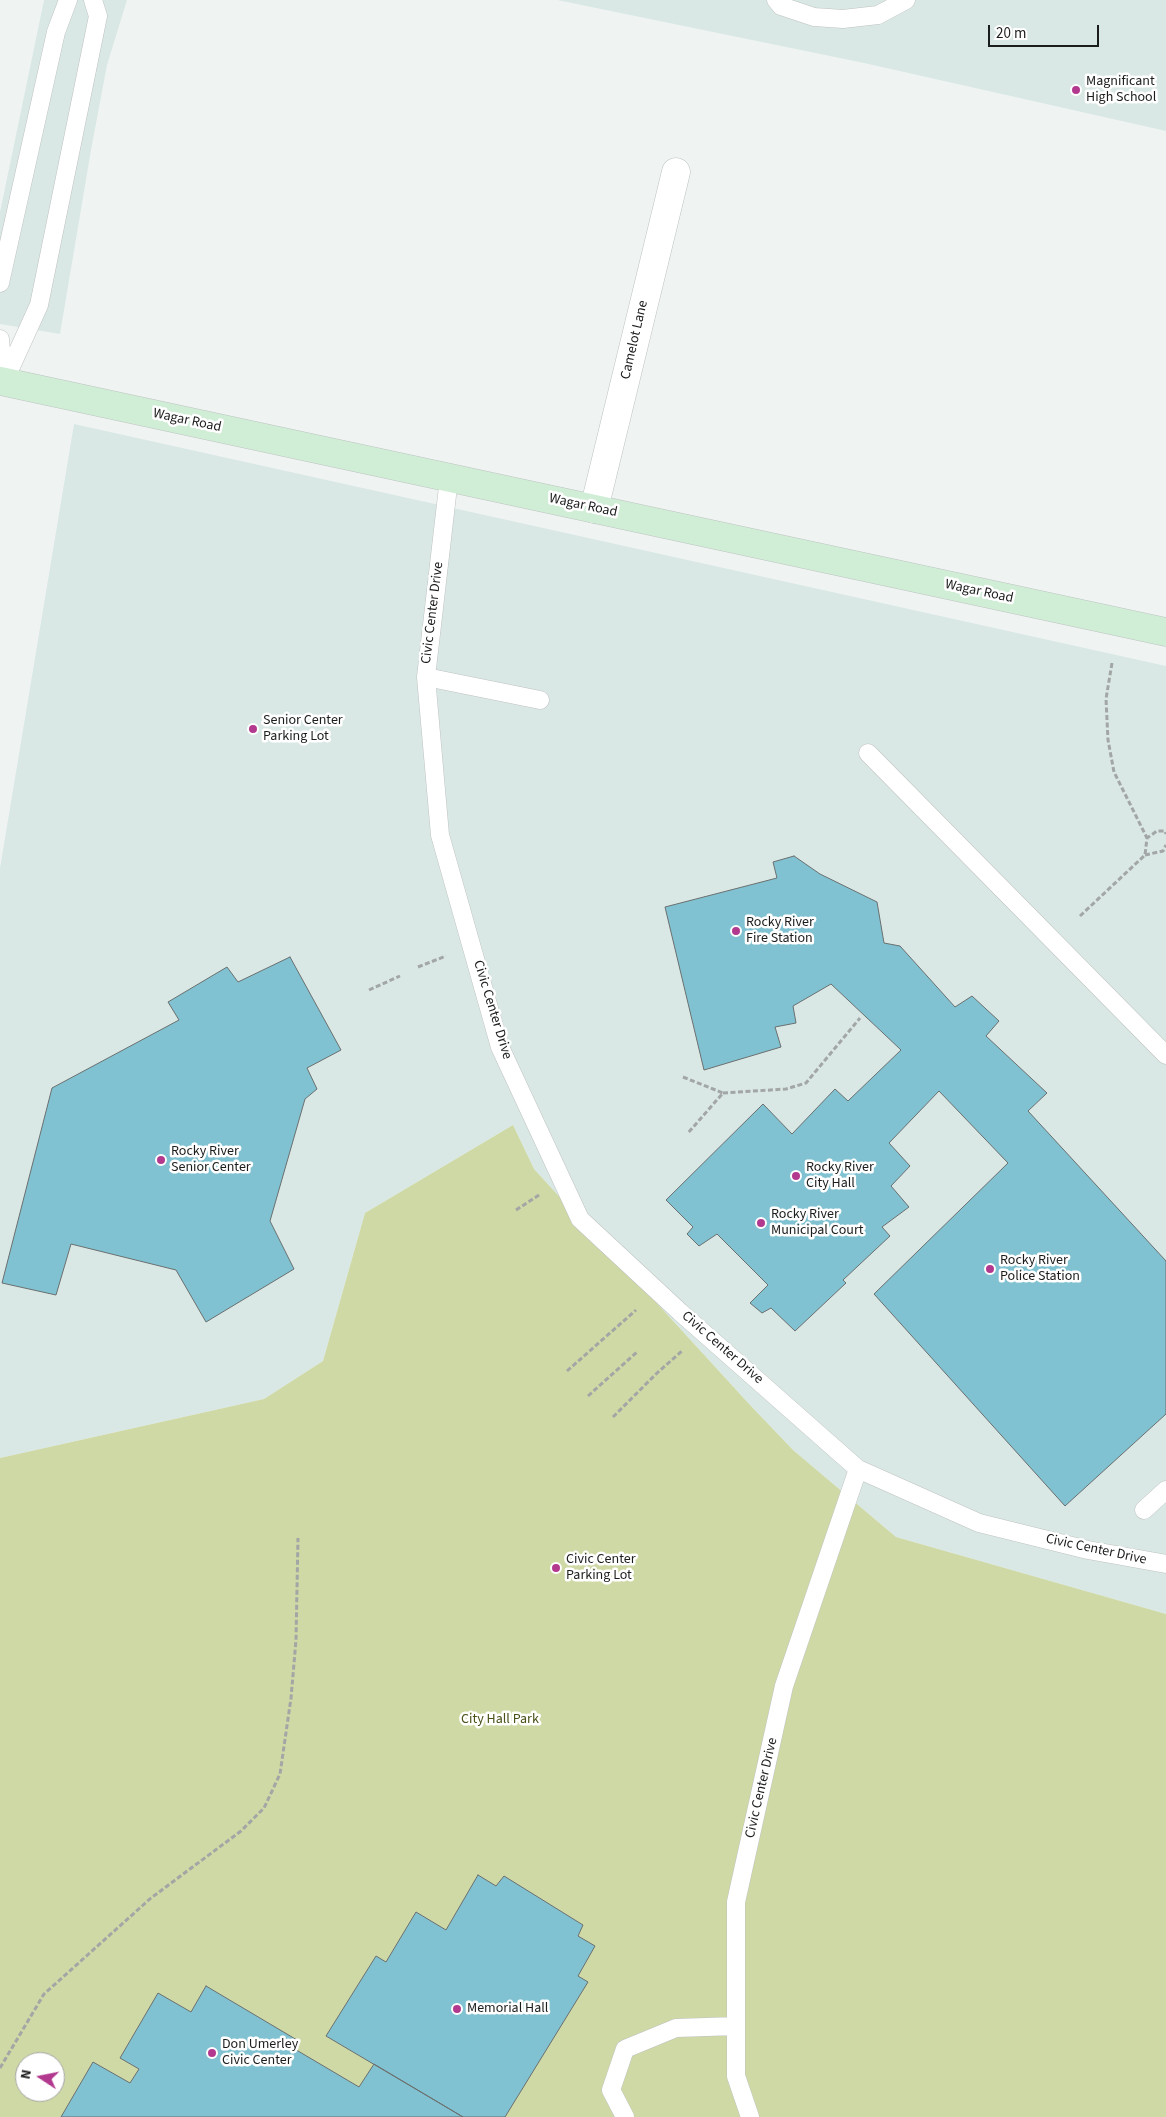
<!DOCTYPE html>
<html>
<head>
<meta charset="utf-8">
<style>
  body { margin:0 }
  #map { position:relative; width:1166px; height:2117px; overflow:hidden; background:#eff4f3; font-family:"Source Sans 3",sans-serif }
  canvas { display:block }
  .north { position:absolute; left:15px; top:2052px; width:50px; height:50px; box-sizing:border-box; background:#fff; border:1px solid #a4a5a4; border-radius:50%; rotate:281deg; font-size:14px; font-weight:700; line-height:20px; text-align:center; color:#1b1d1c }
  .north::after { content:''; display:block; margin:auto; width:18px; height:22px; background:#b2398e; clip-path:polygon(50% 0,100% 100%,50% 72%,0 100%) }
  .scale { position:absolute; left:988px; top:25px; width:111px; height:22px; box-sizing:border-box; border:2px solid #1b1d1c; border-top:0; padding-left:6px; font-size:15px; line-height:18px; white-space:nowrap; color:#1b1d1c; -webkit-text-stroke:4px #fff; paint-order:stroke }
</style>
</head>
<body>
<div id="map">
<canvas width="1166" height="2117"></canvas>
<div class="north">N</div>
<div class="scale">20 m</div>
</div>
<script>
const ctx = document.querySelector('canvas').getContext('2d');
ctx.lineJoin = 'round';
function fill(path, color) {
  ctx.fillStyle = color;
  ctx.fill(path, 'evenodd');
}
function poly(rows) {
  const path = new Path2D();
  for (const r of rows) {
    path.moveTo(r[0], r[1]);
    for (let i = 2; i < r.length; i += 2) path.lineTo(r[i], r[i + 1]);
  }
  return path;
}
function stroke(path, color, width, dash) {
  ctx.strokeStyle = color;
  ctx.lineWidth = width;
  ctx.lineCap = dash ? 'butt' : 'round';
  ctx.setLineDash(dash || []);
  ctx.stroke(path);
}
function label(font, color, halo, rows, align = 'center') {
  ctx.font = font + ' "Source Sans 3",sans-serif';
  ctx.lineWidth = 5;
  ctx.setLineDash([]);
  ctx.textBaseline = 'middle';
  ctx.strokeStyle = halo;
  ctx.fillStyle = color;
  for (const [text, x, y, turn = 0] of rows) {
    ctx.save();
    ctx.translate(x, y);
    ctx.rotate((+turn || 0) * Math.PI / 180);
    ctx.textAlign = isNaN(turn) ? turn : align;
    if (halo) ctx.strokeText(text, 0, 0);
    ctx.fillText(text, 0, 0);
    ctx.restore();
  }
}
const built = poly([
  [44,0,127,0,107,65,91,150,60,334,0,324,0,212],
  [557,0,1166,0,1166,131,864,63],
  [74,424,1166,666,1166,1614,896,1537,793,1450,750,1405,534,1169,513,1125,365,1213,323,1361,264,1399,0,1458,0,868]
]);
const green = poly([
  [513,1125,534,1169,750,1405,793,1450,896,1537,1166,1614,1166,2117,0,2117,0,1458,264,1399,323,1361,365,1213],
  [25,2062,55,2062,55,2092,25,2092]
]);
const building = poly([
  [794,856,820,874,877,902,884,943,900,946,955,1007,972,996,999,1021,986,1036,1047,1093,1028,1111,1166,1261,1166,1414,1065,1506,874,1294,1008,1163,939,1091,889,1143,910,1166,891,1186,909,1207,882,1227,890,1236,843,1280,846,1283,795,1331,771,1308,762,1313,750,1303,768,1285,717,1234,699,1246,687,1234,693,1227,666,1200,763,1104,792,1134,835,1089,848,1101,901,1050,831,984,793,1006,796,1023,775,1027,781,1047,704,1070,665,907,777,878,773,862,794,856],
  [290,957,341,1050,307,1068,317,1089,305,1099,270,1221,294,1269,206,1322,176,1270,71,1244,56,1295,2,1283,52,1088,179,1020,168,1002,227,967,238,982,290,957],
  [478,1875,496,1886,504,1876,583,1925,578,1936,595,1946,578,1976,588,1982,505,2117,463,2117,326,2036,376,1956,386,1962,416,1912,446,1930,478,1875],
  [206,1986,297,2040,293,2048,359,2087,374,2064,463,2117,61,2117,93,2062,130,2083,139,2069,120,2058,158,1993,191,2012,206,1986]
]);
const path = poly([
  [1112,663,1106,699,1108,740,1114,772,1147,838],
  [1145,855,1163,851,1166,845],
  [1080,916,1145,855,1147,838,1157,831,1165,831,1166,834],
  [418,967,446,956],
  [369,990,400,976],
  [683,1077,723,1093,688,1133],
  [723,1093,786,1089,806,1083,860,1018],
  [516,1210,539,1195],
  [567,1371,636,1310],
  [588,1396,637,1352],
  [613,1417,656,1374,683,1350],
  [0,2068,44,1994,151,1898,241,1831,264,1808,280,1774,291,1698,296,1640,298,1538]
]);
const service = poly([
  [776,0,781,6,814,17,843,19,878,15,906,0],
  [0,283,56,32,68,0],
  [0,339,4,381],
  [4,382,39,305,98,16,93,0],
  [449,478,426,677,440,835,500,1047,580,1219,680,1312,858,1469,979,1523,1088,1550,1166,1564],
  [426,677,540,700],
  [868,753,1166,1055],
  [1144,1510,1166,1490],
  [625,2117,611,2090,625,2049,676,2028,736,2026],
  [750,2117,736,2076,736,1902,784,1686,858,1469]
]);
const minor = poly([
  [594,509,676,172]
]);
const secondary = poly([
  [0,381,1166,632]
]);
const markers = [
  [1076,90,5,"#b2398e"],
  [253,729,5,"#b2398e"],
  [736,931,5,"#b2398e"],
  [161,1160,5,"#b2398e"],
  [796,1176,5,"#b2398e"],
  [761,1223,5,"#b2398e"],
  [990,1269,5,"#b2398e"],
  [556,1568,5,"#b2398e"],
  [457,2009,5,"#b2398e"],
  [212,2053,5,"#b2398e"]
];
const poiNames = [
  ["Magnificant",1086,82],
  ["High School",1086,98],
  ["Senior Center",263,721],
  ["Parking Lot",263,737],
  ["Rocky River",746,923],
  ["Fire Station",746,939],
  ["Rocky River",171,1152],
  ["Senior Center",171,1168],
  ["Rocky River",806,1168],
  ["City Hall",806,1184],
  ["Rocky River",771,1215],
  ["Municipal Court",771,1231],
  ["Rocky River",1000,1261],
  ["Police Station",1000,1277],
  ["Civic Center",566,1560],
  ["Parking Lot",566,1576],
  ["Memorial Hall",467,2009],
  ["Don Umerley",222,2045],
  ["Civic Center",222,2061]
];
const streetNames = [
  ["Camelot Lane",635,340,-77],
  ["Wagar Road",187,421,12],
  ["Wagar Road",583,506,12],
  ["Wagar Road",979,592,12],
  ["Civic Center Drive",433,613,-83],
  ["Civic Center Drive",492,1010,73],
  ["Civic Center Drive",722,1348,41],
  ["Civic Center Drive",1096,1550,12],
  ["Civic Center Drive",762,1788,-77]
];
const parkNames = [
  ["City Hall Park",500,1720]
];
fill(built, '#dae8e5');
fill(green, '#cfd9a5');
fill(building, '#80c2d1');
stroke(building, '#6b7070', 1);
stroke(service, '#bec3c1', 19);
stroke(minor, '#bec3c1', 29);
stroke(secondary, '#bec3c1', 29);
stroke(path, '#a2a6a5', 3, [5, 2.5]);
stroke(service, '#fff', 18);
stroke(minor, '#fff', 28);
stroke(secondary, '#d0edd6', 28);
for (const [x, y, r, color] of markers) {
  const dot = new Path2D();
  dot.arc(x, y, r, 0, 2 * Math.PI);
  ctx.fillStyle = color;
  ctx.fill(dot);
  stroke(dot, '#fff', 2);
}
label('14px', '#1b1d1c', '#fff', poiNames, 'left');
label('14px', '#1b1d1c', '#fff', streetNames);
label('14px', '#495117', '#fff', parkNames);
</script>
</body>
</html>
